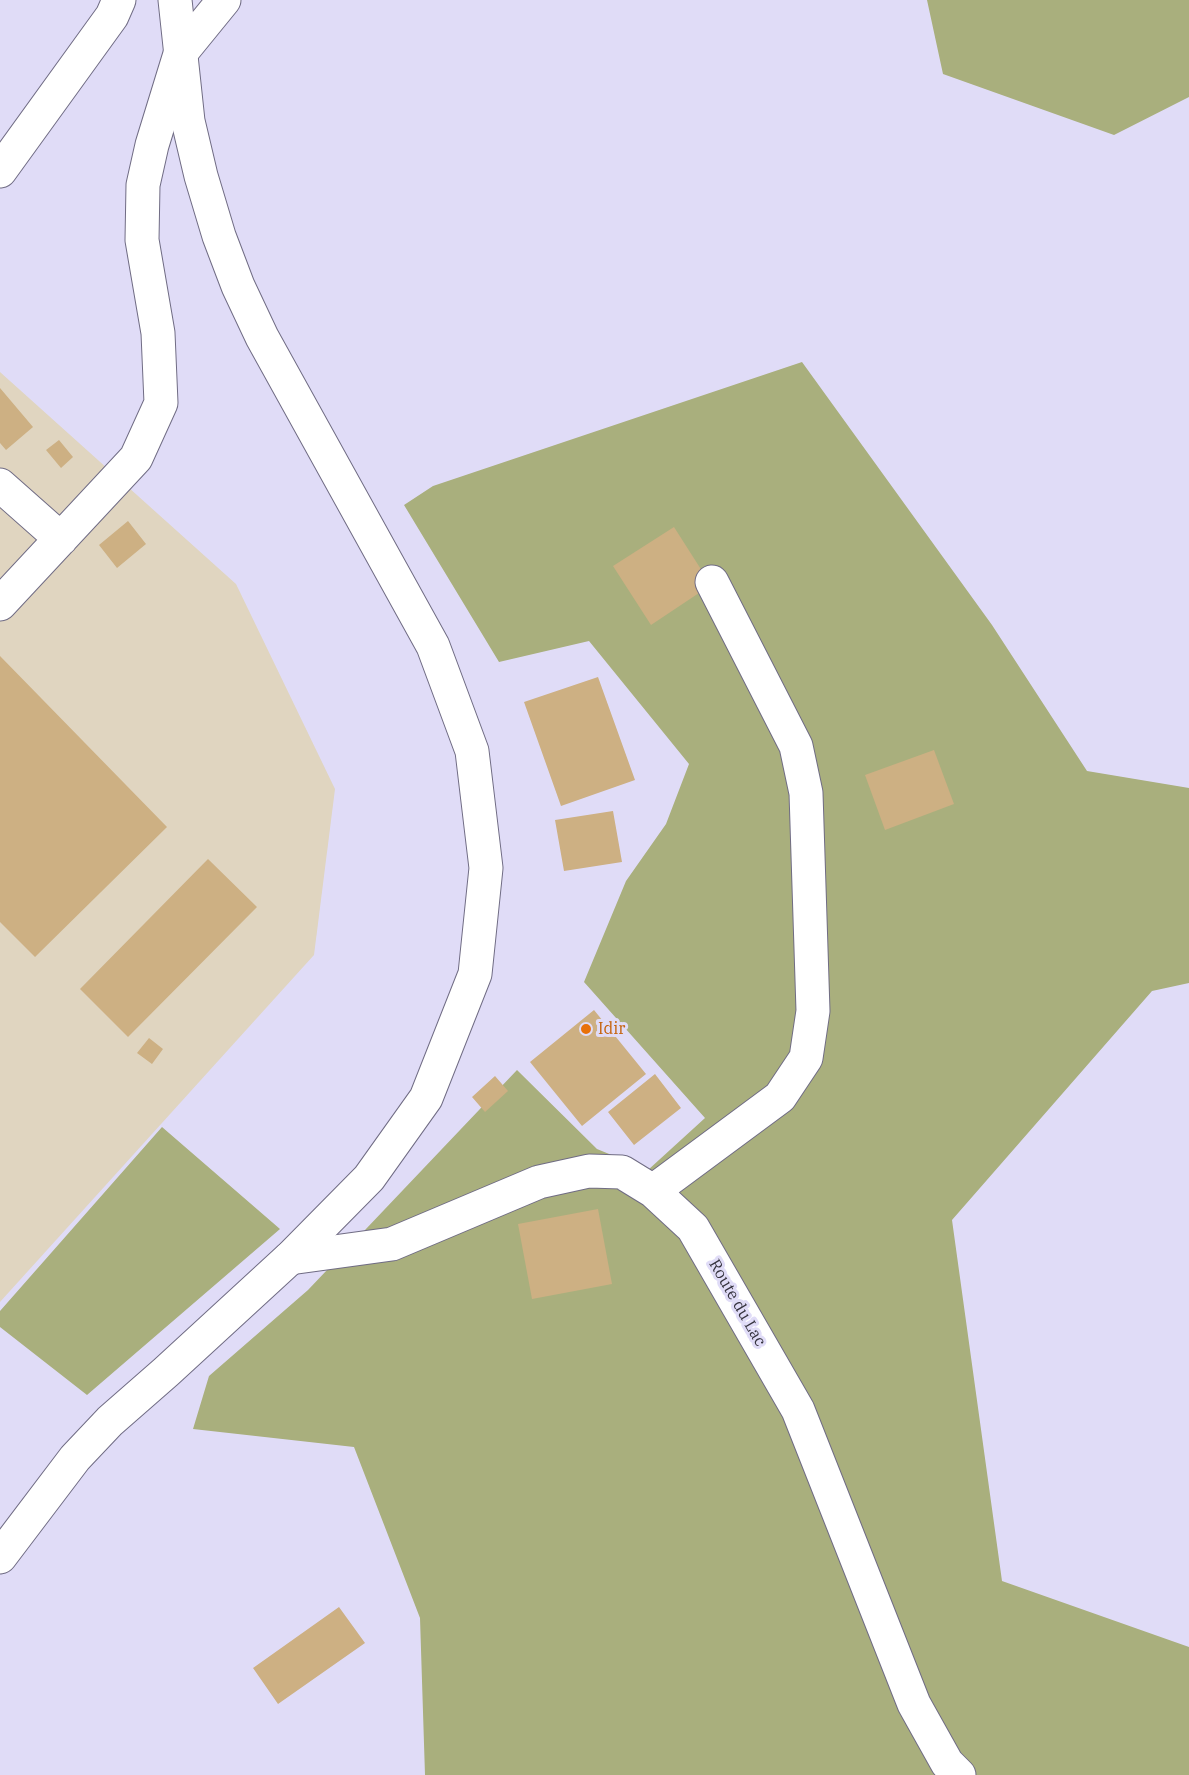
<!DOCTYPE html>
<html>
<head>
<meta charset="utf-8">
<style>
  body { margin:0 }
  canvas { display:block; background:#e0dcf7 }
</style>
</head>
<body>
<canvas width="1189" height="1775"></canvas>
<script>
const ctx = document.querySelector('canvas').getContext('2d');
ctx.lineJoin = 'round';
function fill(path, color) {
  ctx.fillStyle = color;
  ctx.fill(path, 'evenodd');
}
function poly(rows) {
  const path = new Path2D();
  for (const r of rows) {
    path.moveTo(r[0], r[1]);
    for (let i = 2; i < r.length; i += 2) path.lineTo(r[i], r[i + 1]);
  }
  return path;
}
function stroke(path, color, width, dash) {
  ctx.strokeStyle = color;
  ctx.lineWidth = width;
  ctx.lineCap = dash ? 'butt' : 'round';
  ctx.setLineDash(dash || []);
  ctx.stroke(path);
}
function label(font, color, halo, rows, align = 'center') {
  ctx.font = font + ' "IBM Plex Serif",serif';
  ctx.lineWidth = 6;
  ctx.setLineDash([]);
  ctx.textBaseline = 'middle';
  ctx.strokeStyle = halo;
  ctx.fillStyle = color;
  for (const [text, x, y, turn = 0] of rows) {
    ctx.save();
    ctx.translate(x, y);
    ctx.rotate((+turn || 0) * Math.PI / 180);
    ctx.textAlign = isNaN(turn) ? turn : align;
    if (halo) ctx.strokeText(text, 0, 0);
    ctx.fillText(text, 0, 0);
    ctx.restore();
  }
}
const industrial = poly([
  [0,372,236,584,335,789,314,955,0,1302]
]);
const forest = poly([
  [927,0,1189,0,1189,97,1114,135,943,74],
  [802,362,992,625,1087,771,1189,788,1189,983,1152,991,952,1220,1002,1581,1189,1647,1189,1775,425,1775,420,1618,354,1447,193,1429,209,1376,308,1290,517,1070,597,1149,648,1170,705,1118,584,982,626,881,666,824,689,764,589,641,499,662,404,505,433,486],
  [162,1127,280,1229,87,1395,0,1327,0,1311]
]);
const building = poly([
  [0,388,33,427,6,450,0,443],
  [59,440,73,457,61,468,46,450],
  [128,521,146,544,117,568,99,545],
  [674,527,711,585,651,625,613,566],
  [0,656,167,827,35,957,0,922],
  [598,677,635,780,561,806,524,702],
  [934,750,954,804,885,830,865,775],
  [613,811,622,862,564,871,555,820],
  [208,859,257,907,128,1037,80,989],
  [594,1010,646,1074,582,1126,530,1062],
  [149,1038,163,1049,152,1064,137,1053],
  [655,1074,681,1108,634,1145,608,1112],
  [495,1076,508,1091,485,1112,472,1097],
  [598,1209,612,1284,532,1299,518,1224],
  [339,1607,365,1643,278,1704,253,1668]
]);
const minor = poly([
  [0,171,112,16,119,0],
  [0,485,61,539],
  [0,604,136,458,161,403,158,333,142,240,143,185,152,145,180,54,224,0],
  [653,1191,780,1097,806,1058,813,1011,806,793,796,746,712,582],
  [290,1258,392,1244,539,1182,589,1171,622,1172,653,1191,693,1228,798,1410,914,1704,947,1763,959,1775]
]);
const major = poly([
  [0,1557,75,1458,110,1421,166,1372,290,1258,369,1178,426,1098,475,974,486,868,472,751,433,646,262,337,238,286,219,236,201,176,188,121,175,0]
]);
const markers = [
  [586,1029,6,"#e8710a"]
];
const foodNames = [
  ["Idir",598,1029]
];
const streetNames = [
  ["Route du Lac",737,1303,60]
];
fill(industrial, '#e0d5c0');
fill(forest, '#a9af7d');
fill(building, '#cdb083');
stroke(minor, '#706c84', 35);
stroke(major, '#706c84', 35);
stroke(minor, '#fff', 33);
stroke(major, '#fff', 33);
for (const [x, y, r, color] of markers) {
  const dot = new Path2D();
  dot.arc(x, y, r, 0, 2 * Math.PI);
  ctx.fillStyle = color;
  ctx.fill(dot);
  stroke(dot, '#e0dcf7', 2);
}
label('16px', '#c56008', '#e0dcf7', foodNames, 'left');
label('16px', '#35333e', '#e0dcf7', streetNames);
</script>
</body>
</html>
